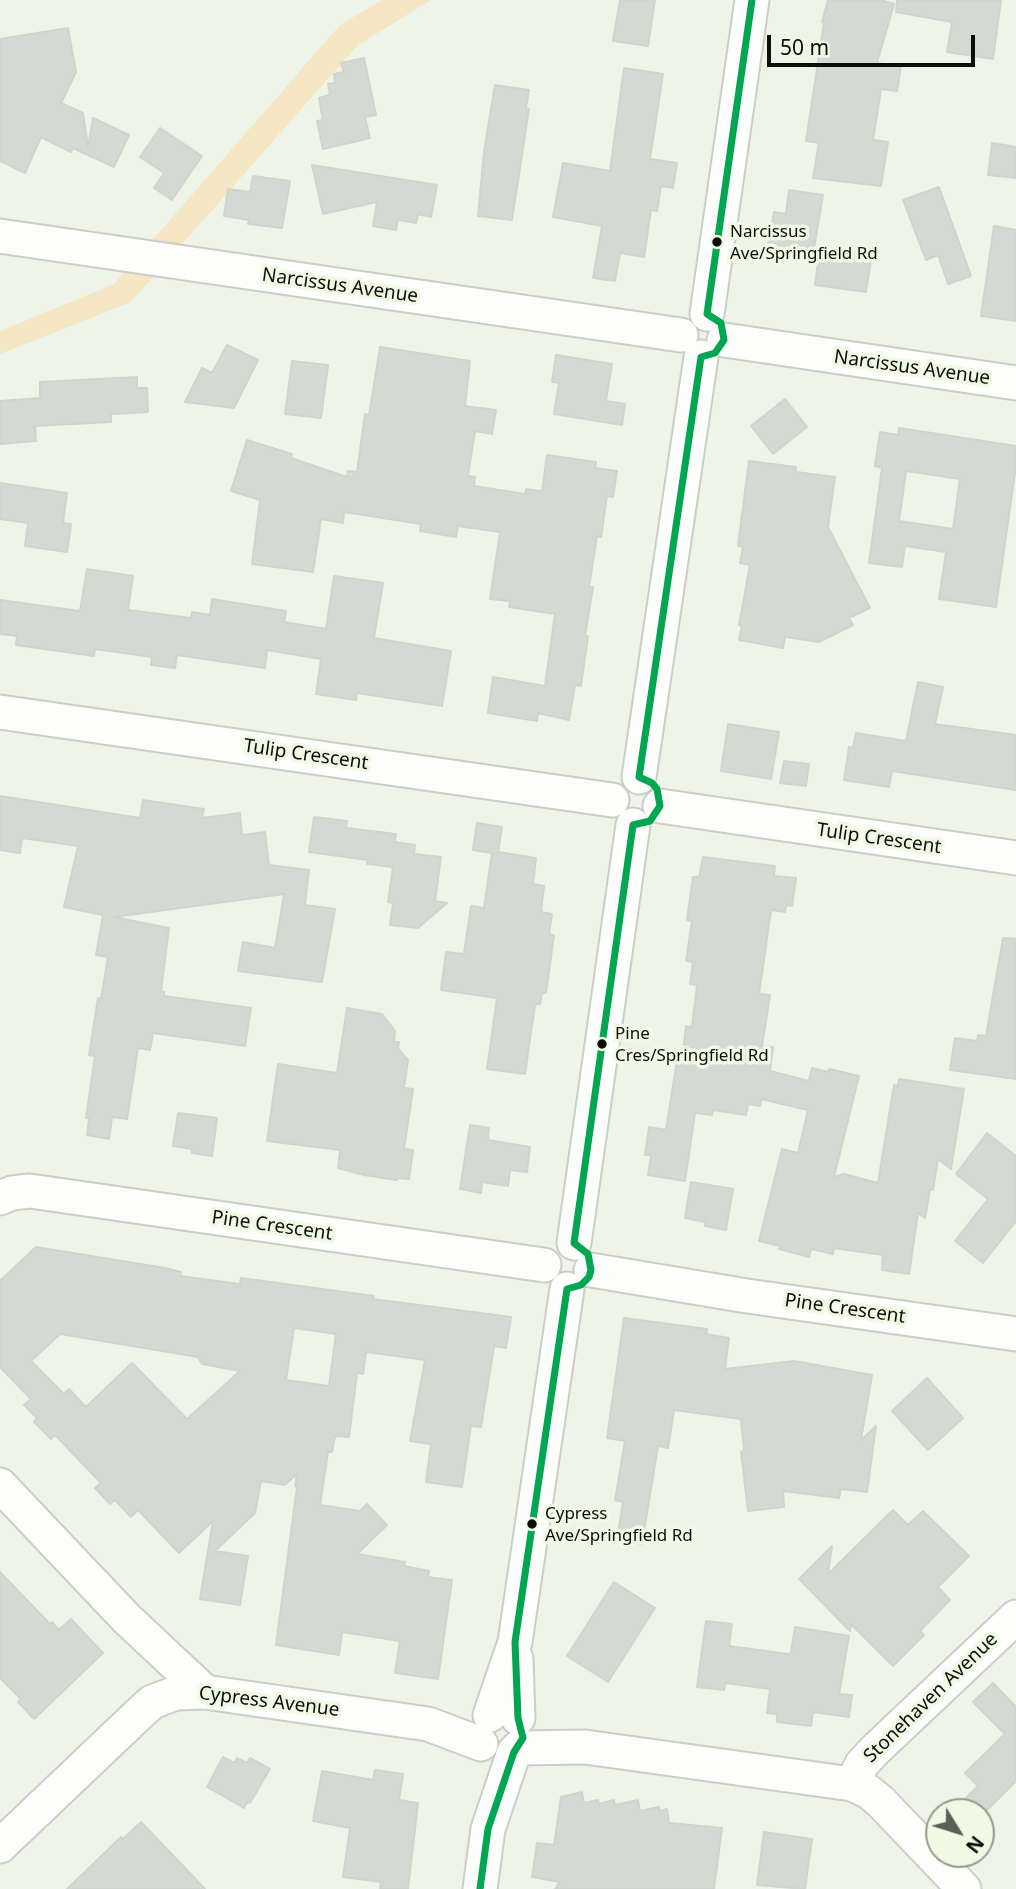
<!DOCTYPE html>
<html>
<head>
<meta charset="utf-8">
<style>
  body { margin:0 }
  #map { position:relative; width:1016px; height:1889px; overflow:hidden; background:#eff4e9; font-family:"Noto Sans",sans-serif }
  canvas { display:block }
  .north { position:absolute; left:925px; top:1798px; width:70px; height:70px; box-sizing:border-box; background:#eff9e4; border:2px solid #949b8c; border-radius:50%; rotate:128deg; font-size:19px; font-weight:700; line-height:28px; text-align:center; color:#0c0f08 }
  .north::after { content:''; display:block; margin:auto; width:24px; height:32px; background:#5b5f57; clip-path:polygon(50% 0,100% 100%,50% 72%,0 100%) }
  .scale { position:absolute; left:767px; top:35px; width:208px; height:32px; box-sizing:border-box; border:4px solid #0c0f08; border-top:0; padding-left:9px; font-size:21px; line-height:24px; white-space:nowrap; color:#0c0f08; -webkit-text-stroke:5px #eff9e4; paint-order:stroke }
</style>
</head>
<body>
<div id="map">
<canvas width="1016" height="1889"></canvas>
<div class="north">N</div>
<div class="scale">50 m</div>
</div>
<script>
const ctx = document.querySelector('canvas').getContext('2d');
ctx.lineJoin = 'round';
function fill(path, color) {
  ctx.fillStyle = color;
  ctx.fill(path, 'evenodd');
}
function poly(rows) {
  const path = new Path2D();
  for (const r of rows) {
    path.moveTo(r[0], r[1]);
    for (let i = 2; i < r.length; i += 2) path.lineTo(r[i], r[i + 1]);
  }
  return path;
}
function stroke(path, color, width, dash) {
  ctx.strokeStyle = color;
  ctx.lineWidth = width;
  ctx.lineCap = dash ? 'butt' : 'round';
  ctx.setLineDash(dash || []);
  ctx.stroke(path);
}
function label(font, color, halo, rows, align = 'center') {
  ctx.font = font + ' "Noto Sans",sans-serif';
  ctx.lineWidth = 7;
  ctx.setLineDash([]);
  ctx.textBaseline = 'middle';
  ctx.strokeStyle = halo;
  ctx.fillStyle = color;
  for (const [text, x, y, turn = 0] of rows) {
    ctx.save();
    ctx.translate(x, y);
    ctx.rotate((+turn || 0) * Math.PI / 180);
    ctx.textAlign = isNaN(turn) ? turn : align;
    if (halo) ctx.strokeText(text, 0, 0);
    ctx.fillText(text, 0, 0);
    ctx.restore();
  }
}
const green = poly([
  [382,0,431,0,358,45,131,302,0,354,0,331,114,284,340,25]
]);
const building = poly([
  [620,0,655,0,648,46,613,41,620,0],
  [828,0,881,0,894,4,877,63,901,66,897,91,881,89,873,140,888,142,881,186,813,178,819,143,806,141,824,23,822,22,828,0],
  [897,0,1001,0,993,59,947,52,952,22,896,12,897,0],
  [68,28,76,72,61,103,83,113,88,147,93,118,129,135,114,167,73,148,71,152,41,137,25,173,0,161,0,39,68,28],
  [364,58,376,115,365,117,370,138,323,149,317,121,323,120,319,98,330,95,328,84,335,83,334,74,344,72,341,63,364,58],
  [624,68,663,74,650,159,677,163,673,188,661,186,657,211,651,210,644,257,620,253,615,281,593,278,602,226,553,217,563,163,610,171,624,68],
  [495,85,529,90,526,108,529,109,512,220,478,216,484,152,495,85],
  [160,128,202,156,172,200,154,188,164,173,140,157,160,128],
  [992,143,1016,147,1016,178,988,175,992,143],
  [312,165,437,185,431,217,418,214,416,223,398,220,396,230,373,226,377,202,323,214,312,165],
  [253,176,290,181,282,228,248,224,249,220,224,216,228,189,250,192,253,176],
  [939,187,971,276,948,284,938,255,926,260,903,200,939,187],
  [789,190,823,195,813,254,768,247,774,212,786,214,789,190],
  [994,226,1016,230,1016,321,981,316,994,226],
  [820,247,872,254,866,292,815,285,820,247],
  [227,345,258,360,234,408,185,402,202,368,212,373,227,345],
  [380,347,470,361,465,406,496,410,492,434,475,431,468,476,475,477,474,486,525,494,526,489,542,491,547,455,596,462,595,468,617,471,613,497,607,496,601,537,597,536,589,587,593,587,585,636,588,636,581,686,575,685,569,720,538,713,537,721,488,713,493,677,545,686,555,614,509,607,510,601,490,599,500,532,458,526,456,537,420,531,421,524,344,512,343,523,321,519,313,572,252,564,260,500,231,491,247,440,292,454,291,458,347,477,348,471,357,472,365,414,369,415,380,347],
  [556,355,612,364,606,401,625,404,622,425,554,414,559,383,552,382,556,355],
  [292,361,328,365,321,418,285,414,292,361],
  [137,377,137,388,147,388,148,412,111,414,111,422,35,426,36,441,0,444,0,401,40,398,40,382,137,377],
  [785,399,807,427,773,454,751,426,785,399],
  [899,428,1016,446,1016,466,996,607,939,599,946,552,905,546,902,567,869,563,882,468,875,466,880,432,898,435,899,428],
  [906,471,960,479,953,529,899,521,906,471],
  [749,461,796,467,796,472,835,477,828,527,870,608,849,618,853,625,819,642,785,637,783,648,739,640,742,626,739,625,750,565,740,563,743,547,738,546,749,461],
  [0,483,67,493,63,523,71,524,67,552,25,546,28,523,0,519,0,483],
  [87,569,133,576,128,610,191,618,192,612,210,615,212,599,286,611,284,622,326,629,334,576,383,583,374,638,451,651,442,706,357,693,356,700,316,694,321,659,267,650,265,668,177,655,175,668,151,665,152,657,95,649,94,656,16,645,17,636,0,634,0,600,80,611,87,569],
  [918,682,943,687,935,724,1016,735,1016,790,892,771,889,787,844,780,849,747,853,748,856,733,906,741,918,682],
  [728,724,779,732,771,779,721,771,728,724],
  [784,761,809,764,806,786,780,783,784,761],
  [0,796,140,818,143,800,204,809,202,818,240,813,242,835,265,832,269,865,309,870,305,905,335,909,322,982,238,971,243,942,275,948,284,894,114,917,169,928,161,992,164,992,164,996,251,1008,245,1046,153,1033,150,1050,138,1048,127,1119,112,1117,109,1139,87,1135,89,1118,86,1118,95,1056,89,1055,98,998,101,999,108,957,96,955,103,915,64,907,78,846,22,838,20,853,0,850,0,796],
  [314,817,347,821,346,828,396,834,395,842,415,845,414,854,441,857,435,901,447,903,418,928,390,925,393,903,388,902,393,867,367,864,368,860,309,852,314,817],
  [477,823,502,827,498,852,536,858,533,884,544,886,541,912,552,914,549,934,554,935,546,993,542,993,540,1004,535,1004,525,1074,487,1069,497,998,441,990,446,952,464,954,471,906,484,908,492,853,473,850,477,823],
  [703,857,775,866,774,876,796,878,792,906,786,905,785,912,771,910,759,994,770,995,762,1046,773,1047,770,1071,809,1081,812,1068,828,1072,829,1069,859,1076,834,1177,844,1174,878,1183,894,1085,898,1086,899,1079,964,1089,951,1169,938,1159,933,1190,930,1189,925,1218,918,1213,909,1274,882,1270,883,1255,834,1248,833,1254,811,1249,809,1257,779,1249,780,1246,759,1241,782,1149,798,1153,808,1110,761,1099,760,1106,748,1104,746,1115,713,1110,712,1115,695,1113,685,1181,648,1175,651,1155,645,1155,649,1127,666,1130,677,1060,682,1061,686,1026,692,1027,697,985,690,984,693,962,686,961,692,921,687,920,693,877,699,877,703,857],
  [1003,938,1016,939,1016,1079,950,1070,955,1038,977,1041,978,1035,986,1036,1003,938],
  [347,1008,382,1014,395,1031,394,1042,399,1042,398,1049,408,1060,404,1088,413,1089,404,1149,413,1150,409,1179,398,1178,397,1180,364,1175,338,1168,340,1150,267,1141,278,1064,337,1073,347,1008],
  [178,1113,217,1118,212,1156,192,1153,192,1149,173,1146,178,1113],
  [470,1125,489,1128,488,1140,530,1147,527,1172,510,1170,508,1186,482,1182,481,1193,460,1189,470,1125],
  [987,1133,1016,1156,1016,1221,983,1263,955,1241,988,1199,956,1174,987,1133],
  [691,1182,733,1189,726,1230,705,1226,705,1222,685,1218,691,1182],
  [36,1247,165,1268,181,1272,180,1276,240,1284,241,1278,374,1296,373,1299,511,1317,506,1348,494,1346,481,1427,471,1426,462,1487,426,1482,431,1444,410,1441,425,1360,366,1352,363,1374,357,1373,349,1437,335,1436,332,1452,328,1452,320,1505,360,1511,367,1504,387,1525,357,1554,405,1562,404,1566,429,1571,428,1577,452,1580,438,1679,395,1673,400,1641,342,1632,339,1655,276,1645,297,1487,295,1486,297,1474,285,1485,261,1481,255,1513,215,1551,248,1556,240,1605,200,1599,213,1521,179,1553,138,1510,131,1517,115,1500,110,1504,95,1488,101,1483,55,1435,51,1439,34,1422,37,1418,24,1405,31,1399,0,1367,0,1281,36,1247],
  [294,1328,336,1334,329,1386,286,1380,294,1328],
  [60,1334,198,1357,202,1364,240,1371,187,1419,132,1363,86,1407,69,1389,64,1394,31,1361,60,1334],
  [624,1318,707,1329,706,1334,729,1338,725,1369,794,1361,872,1375,861,1440,876,1426,867,1492,841,1489,839,1498,783,1491,784,1507,748,1511,741,1452,744,1450,741,1419,674,1410,668,1448,658,1446,642,1544,617,1540,623,1502,615,1500,625,1441,607,1438,624,1318],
  [927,1378,963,1418,928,1450,892,1411,927,1378],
  [893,1510,908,1525,923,1511,969,1556,938,1587,950,1600,920,1631,924,1635,893,1666,851,1624,850,1631,799,1579,832,1546,828,1574,893,1510],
  [0,1572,50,1624,52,1622,59,1630,71,1619,103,1653,34,1719,18,1702,21,1699,0,1678,0,1572],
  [614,1582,655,1608,608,1682,567,1656,614,1582],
  [706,1621,732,1624,729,1646,788,1654,791,1652,795,1627,849,1636,839,1694,852,1695,849,1717,813,1712,811,1726,777,1722,777,1714,767,1713,770,1689,725,1683,724,1690,697,1687,706,1621],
  [993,1683,1016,1707,1016,1781,985,1812,952,1812,978,1786,965,1773,1005,1734,973,1702,993,1683],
  [223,1757,234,1763,237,1758,247,1763,250,1758,270,1769,250,1803,248,1801,244,1808,207,1787,223,1757],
  [375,1770,403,1774,399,1800,418,1803,408,1889,380,1889,381,1882,343,1877,350,1828,313,1821,322,1771,373,1780,375,1770],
  [582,1792,584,1803,598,1800,599,1804,614,1800,615,1805,638,1800,640,1811,659,1807,660,1811,667,1809,669,1823,722,1828,714,1889,555,1889,560,1882,532,1877,537,1843,554,1845,561,1797,582,1792],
  [141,1822,205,1889,67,1889,121,1837,123,1839,141,1822],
  [764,1832,812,1839,805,1889,757,1885,764,1832]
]);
const minor = poly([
  [0,236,681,335],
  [707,314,752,0],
  [724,340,1016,383],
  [0,712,612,800],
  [639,777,701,357],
  [660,806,1016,858],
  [0,1198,12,1193,30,1191,544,1265],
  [574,1243,633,825],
  [591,1270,747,1296,1016,1334],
  [0,1485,127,1619,205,1692],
  [516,1659,518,1718],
  [490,1715,515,1642,567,1289],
  [518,1748,585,1747,852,1784,869,1792,881,1802,964,1889],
  [852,1784,862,1764,874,1751,1016,1617],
  [0,1846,141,1712,152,1702,176,1693,205,1692,428,1724,481,1744],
  [480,1889,488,1829,514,1752]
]);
const bus1 = poly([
  [480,1889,488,1829,514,1752,523,1738,518,1718,515,1642,567,1289,581,1285,589,1277,591,1270,588,1254,574,1243,633,825,650,821,660,806,657,789,652,783,639,777,701,357,715,353,724,340,721,323,707,314,752,0]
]);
const markers = [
  [717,242,6,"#0c0f08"],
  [602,1044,6,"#0c0f08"],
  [532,1524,6,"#0c0f08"]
];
const busNames = [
  ["Narcissus",730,232],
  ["Ave/Springfield Rd",730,254],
  ["Pine",615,1034],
  ["Cres/Springfield Rd",615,1056],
  ["Cypress",545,1514],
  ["Ave/Springfield Rd",545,1536]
];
const streetNames = [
  ["Narcissus Avenue",340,286,8],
  ["Narcissus Avenue",912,368,8],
  ["Tulip Crescent",306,755,8],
  ["Tulip Crescent",879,839,8],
  ["Pine Crescent",272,1226,8],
  ["Pine Crescent",845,1309,8],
  ["Stonehaven Avenue",931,1698,-44],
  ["Cypress Avenue",269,1702,7]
];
fill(green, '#f5e6c4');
fill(building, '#d4dad3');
stroke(building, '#cfd5cd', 2);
stroke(minor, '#cacfc6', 37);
stroke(minor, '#fdfdfc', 33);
stroke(bus1, '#00a651', 7);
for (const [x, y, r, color] of markers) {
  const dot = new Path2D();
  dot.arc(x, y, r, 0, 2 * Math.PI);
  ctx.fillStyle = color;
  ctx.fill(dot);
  stroke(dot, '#eff9e4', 2.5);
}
label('17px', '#0c0f08', '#eff9e4', busNames, 'left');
label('19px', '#0c0f08', '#eff9e4', streetNames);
</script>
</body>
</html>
